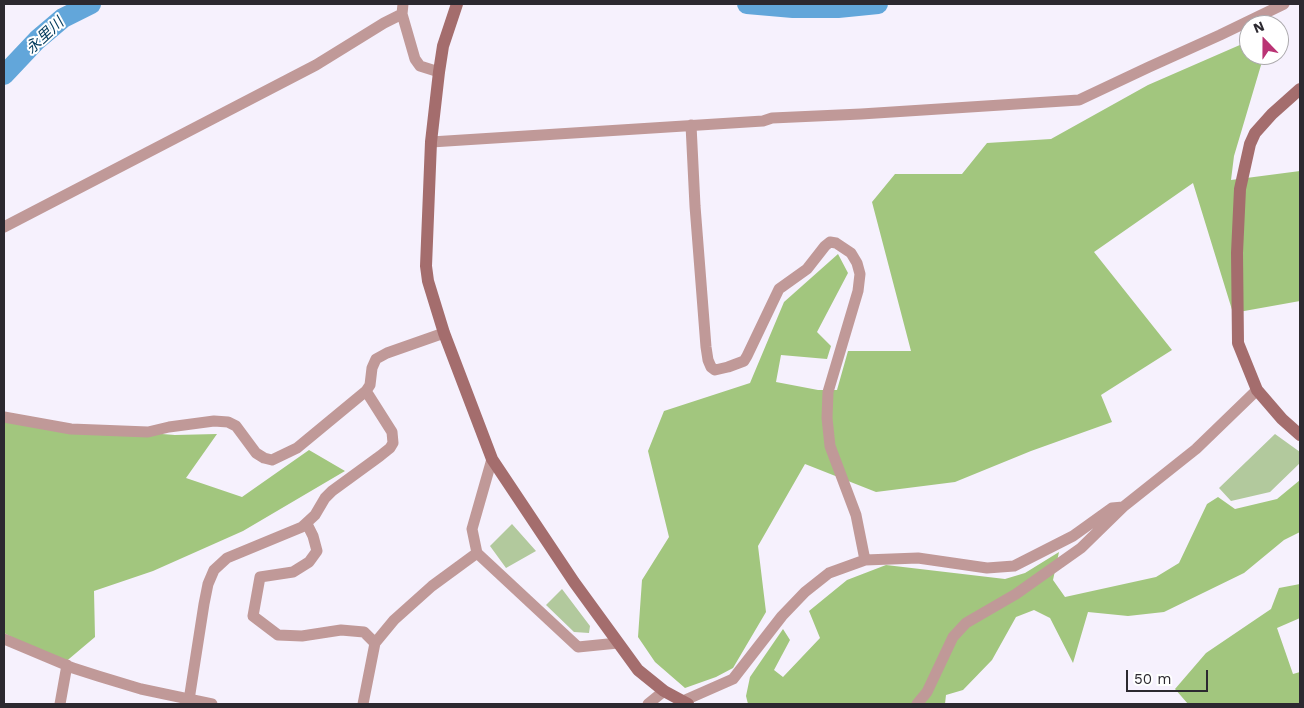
<!DOCTYPE html>
<html>
<head>
<meta charset="utf-8">
<style>
  body { margin:0 }
  #map { position:relative; width:1304px; height:708px; overflow:hidden; background:#f6f1fd; font-family:"Work Sans",sans-serif }
  canvas { display:block }
  .frame { position:absolute; inset:0; border:5px solid #2c2930; pointer-events:none }
  .north { position:absolute; left:1239px; top:15px; width:50px; height:50px; box-sizing:border-box; background:#fff; border:1px solid #aba9ac; border-radius:50%; rotate:338deg; font-size:14px; font-weight:700; line-height:20px; text-align:center; color:#2c2930 }
  .north::after { content:''; display:block; margin:auto; width:18px; height:22px; background:#ba3374; clip-path:polygon(50% 0,100% 100%,50% 72%,0 100%) }
  .scale { position:absolute; left:1126px; top:670px; width:82px; height:22px; box-sizing:border-box; border:2px solid #2c2930; border-top:0; padding-left:6px; font-size:15px; line-height:18px; white-space:nowrap; color:#2c2930; -webkit-text-stroke:4px #fff; paint-order:stroke }
</style>
</head>
<body>
<div id="map">
<canvas width="1304" height="708"></canvas>
<div class="frame"></div>
<div class="north">N</div>
<div class="scale">50 m</div>
</div>
<script>
const ctx = document.querySelector('canvas').getContext('2d');
ctx.lineJoin = 'round';
function fill(path, color) {
  ctx.fillStyle = color;
  ctx.fill(path, 'evenodd');
}
function poly(rows) {
  const path = new Path2D();
  for (const r of rows) {
    path.moveTo(r[0], r[1]);
    for (let i = 2; i < r.length; i += 2) path.lineTo(r[i], r[i + 1]);
  }
  return path;
}
function stroke(path, color, width, dash) {
  ctx.strokeStyle = color;
  ctx.lineWidth = width;
  ctx.lineCap = dash ? 'butt' : 'round';
  ctx.setLineDash(dash || []);
  ctx.stroke(path);
}
function label(font, color, halo, rows, align = 'center') {
  ctx.font = font + ' "Work Sans","Noto Sans JP",sans-serif';
  ctx.lineWidth = 4;
  ctx.setLineDash([]);
  ctx.textBaseline = 'middle';
  ctx.strokeStyle = halo;
  ctx.fillStyle = color;
  for (const [text, x, y, turn = 0] of rows) {
    ctx.save();
    ctx.translate(x, y);
    ctx.rotate((+turn || 0) * Math.PI / 180);
    ctx.textAlign = isNaN(turn) ? turn : align;
    if (halo) ctx.strokeText(text, 0, 0);
    ctx.fillText(text, 0, 0);
    ctx.restore();
  }
}
const green = poly([
  [1275,434,1300,452,1300,463,1270,492,1231,501,1219,488],
  [512,524,536,551,506,568,490,546],
  [562,589,590,626,589,633,574,632,546,605]
]);
const forest = poly([
  [1249,41,1249,55,1264,55,1234,156,1231,180,1300,171,1300,301,1233,313,1193,183,1094,252,1172,350,1101,395,1112,422,1031,451,955,482,876,492,805,464,758,546,766,612,733,668,716,677,685,688,655,662,638,637,642,580,669,537,648,451,664,411,750,383,784,302,838,254,848,273,817,332,831,346,827,359,781,355,776,382,818,390,837,390,848,351,911,351,872,202,895,174,962,174,987,143,1051,139,1148,85],
  [4,422,175,435,217,434,186,478,242,497,309,450,345,471,243,531,153,571,94,591,95,637,63,664,4,633],
  [1300,480,1300,532,1284,540,1244,573,1164,612,1128,616,1088,612,1073,663,1050,618,1034,610,1016,617,992,660,963,690,946,695,945,704,748,704,746,696,750,677,783,629,790,640,774,670,783,677,820,638,809,611,847,580,886,565,1005,579,1025,573,1059,552,1053,580,1065,597,1156,577,1179,563,1207,504,1218,497,1235,509,1277,499],
  [1300,584,1300,618,1277,628,1293,674,1300,672,1300,704,1188,704,1175,689,1206,653,1271,609,1279,588]
]);
const river = poly([
  [747,4,793,8,838,8,878,4],
  [4,75,37,40,63,18,91,4]
]);
const street = poly([
  [403,4,402,14,415,59,420,66,439,72],
  [691,125,695,206,706,347,708,360,711,367,715,370,728,367,744,361,747,356,779,289,807,269,825,246,830,242,836,243,851,253,857,263,860,274,858,291,828,392,827,418,830,446,856,515,865,560],
  [431,142,763,121,772,118,861,114,1079,100,1149,67,1220,35,1284,4],
  [4,227,316,65,384,23,402,14],
  [4,417,71,429,148,432,169,427,214,421,228,422,236,426,256,453,264,458,272,460,297,448,366,391,370,385,372,368,376,359,387,353,444,333],
  [307,524,313,536,317,551,309,562,293,572,260,577,253,616,278,635,302,636,341,630,364,632,375,643],
  [477,553,578,647,618,643],
  [4,639,73,668,98,676,141,689,212,704],
  [189,700,204,604,208,584,214,570,227,558,302,527,315,515,325,498,332,491,380,456,390,448,393,443,392,432,366,391],
  [683,701,733,679,782,616,805,592,829,573,865,560,918,558,987,568,1014,566,1073,536,1112,508,1123,507],
  [60,704,67,665],
  [363,704,375,643,394,620,432,586,477,553,472,529,492,459],
  [648,704,664,691],
  [917,704,927,692,953,637,966,623,1016,594,1081,548,1123,507,1196,449,1257,390]
]);
const secondary = poly([
  [457,4,443,46,439,72,431,142,426,266,428,281,444,333,492,459,574,582,638,670,664,691,688,704],
  [1300,89,1272,114,1255,133,1250,144,1240,189,1237,253,1238,343,1257,390,1282,419,1300,435]
]);
const waterNames = [
  ["永里川",45,36,-43]
];
fill(green, '#b2c99d');
fill(forest, '#a2c67e');
stroke(river, '#62a6da', 20);
stroke(street, '#c09998', 11);
stroke(secondary, '#a46d6d', 12);
label('italic 15px', '#00395b', '#fff', waterNames);
</script>
</body>
</html>
